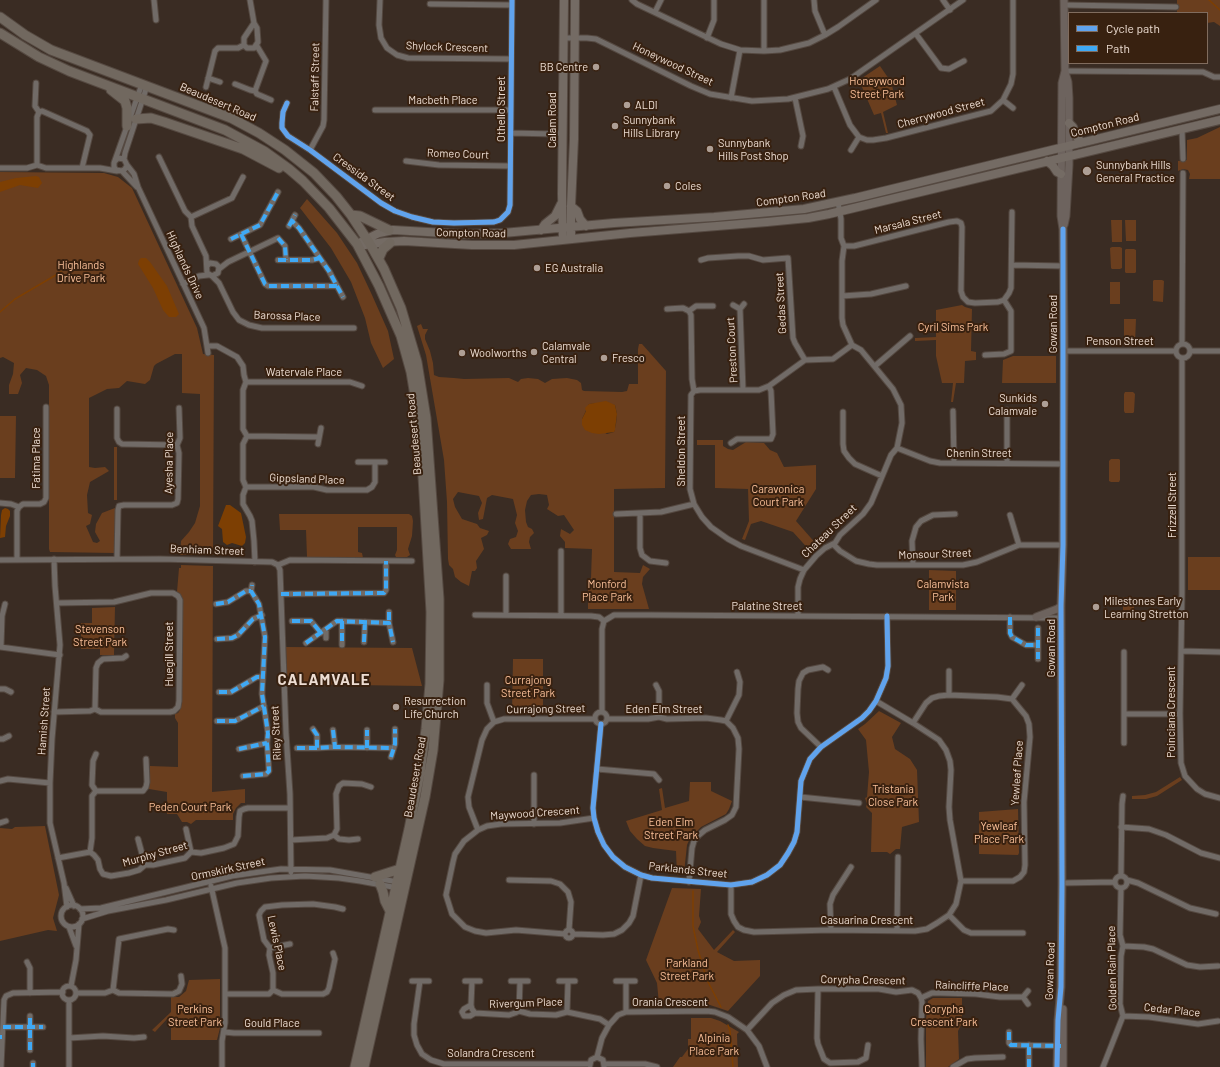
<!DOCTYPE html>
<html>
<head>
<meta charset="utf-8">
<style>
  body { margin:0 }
  #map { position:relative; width:1220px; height:1067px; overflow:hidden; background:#3a2c23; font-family:Barlow,sans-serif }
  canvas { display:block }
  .legend { position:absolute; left:1068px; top:12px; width:140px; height:52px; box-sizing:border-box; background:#382110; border:1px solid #806c5e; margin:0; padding:5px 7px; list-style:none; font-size:12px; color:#edddd2 }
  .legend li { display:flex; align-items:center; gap:8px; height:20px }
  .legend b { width:20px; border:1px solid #806c5e }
</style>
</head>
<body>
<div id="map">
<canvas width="1220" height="1067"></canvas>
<ul class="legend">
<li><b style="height:5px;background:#60a3ed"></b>Cycle path</li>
<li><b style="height:5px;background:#3fa9f5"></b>Path</li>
</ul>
</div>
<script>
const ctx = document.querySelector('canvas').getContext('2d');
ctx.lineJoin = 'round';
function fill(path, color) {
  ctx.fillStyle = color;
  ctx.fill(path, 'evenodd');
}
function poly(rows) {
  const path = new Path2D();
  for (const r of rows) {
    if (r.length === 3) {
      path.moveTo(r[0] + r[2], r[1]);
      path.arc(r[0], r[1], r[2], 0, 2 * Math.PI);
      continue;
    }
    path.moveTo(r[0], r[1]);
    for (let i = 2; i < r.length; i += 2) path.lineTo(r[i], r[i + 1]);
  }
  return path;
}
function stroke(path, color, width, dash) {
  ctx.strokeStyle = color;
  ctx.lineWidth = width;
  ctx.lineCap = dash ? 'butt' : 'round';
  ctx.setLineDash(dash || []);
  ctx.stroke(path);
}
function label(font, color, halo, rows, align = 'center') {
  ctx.font = font + ' Barlow,sans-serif';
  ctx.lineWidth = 4;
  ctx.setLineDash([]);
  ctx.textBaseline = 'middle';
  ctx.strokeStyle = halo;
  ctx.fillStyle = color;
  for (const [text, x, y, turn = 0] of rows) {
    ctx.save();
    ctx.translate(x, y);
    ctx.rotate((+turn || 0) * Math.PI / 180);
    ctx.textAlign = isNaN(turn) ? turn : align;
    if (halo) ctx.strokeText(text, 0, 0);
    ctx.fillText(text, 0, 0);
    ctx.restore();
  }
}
const green = poly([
  [1153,0,1220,0,1220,26,1214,22,1207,23,1207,13,1165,13,1177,13,1177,0],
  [880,66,891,82,897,105,883,112,888,133,886,133,881,113,874,115,859,80],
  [1220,127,1220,179,1189,179,1190,174,1188,170,1183,169,1178,171,1178,161,1187,160,1187,140,1197,138],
  [0,172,104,173,118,177,132,188,197,328,203,354,214,355,213,555,180,555,181,541,189,532,195,523,200,506,200,394,182,393,182,354,175,354,156,364,154,366,150,380,145,384,127,381,119,388,107,389,89,398,89,467,95,468,105,467,109,471,90,482,87,495,88,513,92,515,90,524,86,526,93,542,97,543,100,541,95,532,96,524,102,513,115,508,115,553,50,552,49,549,49,385,46,376,37,370,26,368,20,375,22,383,18,394,9,394,9,385,13,374,14,363,3,357,0,358],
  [307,199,337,233,357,263,372,295,388,331,394,359,383,368,371,343,365,318,351,282,331,248,300,208],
  [1111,220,1122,220,1122,242,1112,242],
  [1125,220,1136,220,1136,241,1126,241],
  [1112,247,1120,247,1122,248,1122,268,1120,269,1112,269,1111,268,1110,248],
  [1126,249,1134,249,1136,250,1136,272,1135,273,1126,273,1125,272,1125,250],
  [1154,280,1162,280,1164,281,1163,302,1153,301,1153,281],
  [1110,282,1120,282,1120,304,1110,304],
  [962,305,965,307,972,309,971,351,976,352,976,360,965,361,964,383,956,383,953,402,951,402,953,383,942,383,936,356,936,340,915,341,915,338,936,337,936,310],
  [1124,319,1136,319,1135,343,1124,342],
  [421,324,423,329,428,329,425,335,425,339,430,351,433,363,434,375,439,377,454,378,464,379,509,378,518,382,521,379,528,378,538,379,545,383,552,379,567,378,577,380,581,383,582,390,584,391,622,392,627,391,629,384,638,384,638,349,639,344,642,344,666,371,665,488,614,489,614,572,640,573,643,565,650,569,643,577,642,584,649,609,588,609,588,578,591,578,592,549,565,548,565,542,560,536,561,529,570,534,574,530,564,515,558,516,547,509,549,505,547,495,539,494,531,495,527,501,525,510,526,522,528,527,532,529,534,533,530,537,529,542,531,549,511,549,508,544,510,539,516,537,518,531,515,523,517,515,513,499,492,495,487,498,483,519,479,520,478,513,482,503,479,496,458,492,453,499,455,507,462,519,477,524,480,528,489,531,487,535,481,538,484,549,476,561,477,568,475,571,472,571,469,586,461,582,455,577,453,569,449,565,448,559,447,502,444,460,426,355,417,326],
  [600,403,615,405,617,414,616,424,614,432,607,434,582,419,589,404],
  [1013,356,1056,356,1056,383,1002,383,1003,360],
  [1125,392,1133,392,1135,394,1134,412,1133,413,1125,413,1124,411,1124,394],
  [0,416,16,416,15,478,0,478],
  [697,440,723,440,723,446,728,449,733,450,746,442,764,443,770,450,777,453,784,467,816,465,816,489,796,521,818,546,812,553,793,532,761,521,751,524,745,540,742,539,749,521,748,489,715,488,715,445,697,445],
  [114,447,117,447,117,500,114,500],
  [1111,459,1119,459,1120,460,1120,480,1119,482,1111,482,1109,481,1109,461],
  [279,514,409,514,412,516,413,521,412,536,408,549,410,555,407,557,396,557,395,555,397,550,397,527,358,527,358,552,362,553,363,558,307,557,306,530,280,530],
  [1188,557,1220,557,1220,590,1188,590],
  [181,565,213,566,212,792,245,789,245,803,241,803,236,808,233,814,233,820,196,820,191,824,187,822,182,822,177,814,167,814,167,792,149,789,150,766,178,767,178,723,175,718,175,714,178,713,180,710,181,595,177,592,179,568,181,568],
  [929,570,956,571,956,610,929,610],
  [1124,597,1132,597,1134,598,1134,618,1132,620,1125,620,1123,619,1123,598],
  [115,607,114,655,100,655,100,649,81,649,81,623,92,623,92,608],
  [286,647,412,648,422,686,287,684],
  [513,659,543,659,543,714,512,714],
  [879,711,901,723,892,737,895,749,910,759,917,770,919,822,902,827,900,849,896,849,890,854,887,852,871,852,872,813,866,807,867,804,865,798,867,797,869,772,866,740,858,729,865,724],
  [1180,777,1182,780,1157,796,1146,799,1132,799,1132,796,1145,795,1156,792],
  [690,782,711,782,711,791,732,801,729,809,726,814,701,827,690,838,687,845,684,873,682,874,677,875,676,851,653,848,645,846,637,839,630,831,626,821,662,810,659,789,662,788,665,808,689,801],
  [1018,809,1019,853,1018,855,979,854,979,812],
  [45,826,59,895,53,918,57,931,48,930,0,941,0,828,12,829,15,827],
  [672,888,701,889,699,916,701,922,698,929,714,950,733,930,735,932,717,952,734,961,760,960,760,976,728,1011,710,1005,694,1004,692,1007,665,1006,664,1004,659,1004,657,983,646,960],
  [220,979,220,1028,217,1040,171,1040,171,1022,167,1019,155,1032,152,1030,171,1012,171,997,179,997,186,991,189,980],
  [933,998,962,998,962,1023,958,1031,959,1059,948,1067,926,1067,926,1019,928,1001],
  [691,1018,711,1018,720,1021,739,1032,737,1034,738,1067,673,1067,680,1057,682,1057,688,1049,688,1039,691,1039]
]);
const water = poly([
  [36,176,39,177,42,183,38,188,20,185,0,192,0,182,16,178],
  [141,258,146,258,150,262,167,286,179,314,176,317,169,317,163,310,153,288,138,264,139,260],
  [606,401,615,405,617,414,615,430,614,432,599,434,592,433,585,430,582,425,582,419,586,411,585,408,589,404],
  [226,505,230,505,241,513,246,537,245,543,242,546,232,543,227,545,223,542,222,529,218,526],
  [5,508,8,509,10,511,10,516,6,526,5,537,0,538,1,515,2,510]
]);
const stream = poly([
  [1209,0,1220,10],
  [0,312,15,299,61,272],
  [693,891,693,926,698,950,707,980,721,1007],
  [728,1025,730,1031,733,1067]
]);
const street = poly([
  [154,0,156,20],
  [250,0,254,23],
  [380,0,379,25,381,38,387,48,397,55,408,58,511,59],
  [632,0,637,4,721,44,740,50,764,51,780,50,809,43,825,35,838,27,876,0],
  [764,0,764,51],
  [814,0,815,11,825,35],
  [943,0,950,10],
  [430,4,512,5],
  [1065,5,1176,7],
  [655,12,661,0],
  [254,23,257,28,258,42,254,48,247,48,244,45,244,38,254,23],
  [916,34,941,68,949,69,964,61],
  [564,38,587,38,596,39,691,86,710,94,752,101,788,99,828,89,850,79,963,0],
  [707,38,714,20,714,0],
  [1065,71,1203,72,1214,77,1220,77],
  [208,78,220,82],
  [36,83,35,106,39,112],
  [235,84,250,90,255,91,257,94,271,100],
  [206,87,215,51,218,48,238,48,244,45],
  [834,87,850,125,859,137,867,140,873,140,886,138,991,111,1003,100,1011,84,1013,74,1013,0],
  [255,91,266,61,257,46],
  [731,98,740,50],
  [795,98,803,136,801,146],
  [1003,100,1013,108],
  [287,103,283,112,282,123,282,128,288,136,310,150,381,203,395,211,412,217,433,222,454,223,494,222,500,220,508,212,510,205,512,0],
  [375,110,511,110],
  [1182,129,1183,159],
  [511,133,554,134,563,132],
  [310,150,323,126,324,120,326,0],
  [851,150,859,137],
  [159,157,185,211,191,217,192,226,206,256,207,273,212,276,218,273,219,267,216,264,210,263,207,266],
  [124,159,125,153,147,86],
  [115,161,118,158,124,159,127,165,125,169,122,171,116,170,114,167,114,163,142,84],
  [406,161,439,165,510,166],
  [37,165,37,117,39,112,42,111,87,131,90,135,82,168],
  [127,165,134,174,138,187,204,328,208,353],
  [0,168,27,168,37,165,46,168,100,168,117,171],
  [122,171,137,187],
  [191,217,232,198,243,177],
  [289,226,295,215],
  [241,234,265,284,268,286,337,286,329,271,315,251,299,228,292,221],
  [231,239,260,225,278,192],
  [844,246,854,246,949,222,957,221,961,223,962,227,961,291,963,297,968,302,975,303,998,302,1004,300,1009,293,1011,288,1012,212],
  [278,260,312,260,320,258],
  [701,260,708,258,738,256,749,256,763,260,788,258,793,338,795,343,805,360],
  [1012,265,1063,266],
  [219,269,228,262,278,238,285,246,286,260],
  [212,276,219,283,233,312,239,320,249,325,262,328,354,328],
  [183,284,199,276,208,275],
  [337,286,343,297],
  [842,296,871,294,906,286],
  [733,305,740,309],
  [667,309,683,308,689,311,691,315,692,379,694,391],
  [689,311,696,306,713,306],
  [1182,344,1183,173],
  [1183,351,7],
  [207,346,217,346,237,357,243,366,244,375,246,382,243,390,243,429,247,436,243,444,243,480,246,487,243,495,243,504,250,516,252,521,254,541,255,562],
  [1064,351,1176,351],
  [1190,351,1220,351],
  [985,355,1004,354,1011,351,1011,311,1004,300],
  [1182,358,1182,593,1180,714,1181,763,1185,776,1197,789,1205,794,1220,798],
  [875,366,910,336],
  [246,382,350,382,362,386],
  [743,390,740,309,744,304],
  [117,409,117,438,119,442,122,444,177,445],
  [1007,410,1007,463],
  [953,411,954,463],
  [843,412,843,444,844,451,849,458,855,464,882,476],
  [247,436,319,437],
  [731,443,737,439,771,439,773,434,771,391,769,386],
  [318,444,321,428],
  [897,448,930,461,940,463,1063,464],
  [358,462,385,462],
  [246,487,314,487,327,490,367,490,372,487,375,482,375,462],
  [0,503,11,504,19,507],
  [640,513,640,548,642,555,650,561,666,563],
  [616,514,661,512,694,504],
  [1010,515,1019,545],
  [833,544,840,551,856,561,869,564,877,565,963,565,977,562,1019,545,1063,545],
  [561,551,561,615],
  [54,559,55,586,60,645,52,739,50,783,50,823,64,883,67,907],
  [117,559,118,510,119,506,124,505,172,505,177,503,178,499,179,453,177,445,180,438,179,408],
  [0,560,160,559,272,562,278,565,290,560,412,561],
  [17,560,17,511,19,507,23,504,40,504,44,502,46,498,46,407],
  [278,565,280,570,286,733,290,794,291,872],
  [913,565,912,541,916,527,921,521,933,515,955,514],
  [804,570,741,546,728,539,711,527,702,517,694,504,690,489,691,395,694,391,700,390,759,390,769,386,805,360,833,359,852,345],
  [281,594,384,593,386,590,386,561],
  [216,604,228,602,246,591,251,591],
  [389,612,389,623],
  [475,615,591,616,599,617,604,621],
  [506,615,506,576],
  [798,616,798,587,800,579,804,570,816,556,825,548,835,543,840,535,863,514,871,503,891,455,897,448,902,423,901,405,893,389,861,350,852,345,843,325,842,318,842,261,844,246,841,238,841,219,838,202],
  [1010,617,1010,633,1012,637,1026,645,1038,645],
  [292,621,311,621,321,633],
  [342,621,342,645],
  [604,621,614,615,650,615,1061,618],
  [1038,628,1038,659],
  [326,638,326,629],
  [217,639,232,638,238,635,253,619,262,615],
  [364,642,365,622],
  [306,643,337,621,389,623,393,642],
  [1,646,2,616,5,604],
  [0,647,60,655],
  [1181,651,1220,652],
  [949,671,949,695],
  [487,685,487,703,494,722],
  [656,685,659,691,659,717],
  [0,689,5,689,11,692],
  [219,692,231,692,257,677,262,677],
  [1012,699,1022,685],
  [95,709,96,668,98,663,103,659,123,658,126,656],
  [601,718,6],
  [54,712,90,711,95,709,101,712,170,712,174,711,178,707,179,701,180,600,178,596,173,593,151,593,114,602,57,603],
  [602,712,602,629,604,621],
  [1124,714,1180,714],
  [607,719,648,719,659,717,667,719,706,718,721,720,726,721,733,728,738,738,739,749,736,807,732,815,725,820,705,830,699,835,694,841,692,848,689,882],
  [217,721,235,721,264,706],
  [726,721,739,695,740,682,737,672],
  [913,723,926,703,932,698,939,696,949,695,997,697,1012,699,1026,716,1029,724,1030,737,1024,802,1025,865,1024,872,1020,877,1013,881,961,881],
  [601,724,593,808,594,818,598,832,604,845,613,857,625,867,641,875,652,878,731,885,752,882,767,875,780,865,788,853,794,842,797,832,801,781,810,759,821,747,862,718,869,711,876,701,886,678,888,666,887,616],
  [313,729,317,735,317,748,335,747,393,748],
  [333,730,335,747],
  [0,739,3,739,9,736],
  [1124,743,1124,652],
  [821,747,801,728,798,722,797,713,798,689,799,681,803,673,808,670,823,667,828,670],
  [297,748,317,748],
  [367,748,367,730],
  [239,749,267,743],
  [391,757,395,744,395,729],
  [597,769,654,774,659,780],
  [534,775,534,824],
  [243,776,266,774,269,771,267,743,268,733,262,694,265,637,259,604,251,591,252,585],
  [0,781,8,779,50,783],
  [96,791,143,791,146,787,147,782,146,759],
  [800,797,859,803],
  [0,823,6,821],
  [1121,827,1149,829,1166,835,1201,853,1220,858],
  [186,829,191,852],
  [478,830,469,807,468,797,482,740,487,729,494,722,504,719,595,719],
  [334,835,339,839,349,840,358,839],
  [138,839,145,865],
  [291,840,327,838,334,835,337,829,336,794,339,786,343,783,362,784,371,787],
  [90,852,92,838,92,796,96,791,92,785,93,761,96,754],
  [58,858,90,852,94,855,98,860,100,869,103,874,111,876,129,873,139,870,145,865,153,865,185,858,191,852,201,853,224,848,234,844,238,836,239,817,240,811,244,809,248,808,290,808],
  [1121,876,1122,804,1123,796],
  [1121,882,6],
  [509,880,551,881,560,884,568,892,571,902,569,930],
  [1127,880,1138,883,1190,908,1216,914],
  [1062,883,1115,882],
  [731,885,731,914,734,921,738,927,744,930,754,932,831,930,915,931,927,929,937,923,949,915,956,904,961,881,950,820,949,807,951,770,950,761,946,750,939,740,913,723,876,701],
  [211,886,225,948,225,1023,222,1041,222,1067],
  [66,888,74,906],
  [72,916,11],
  [80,909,101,908,232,876,281,869,330,870,398,882],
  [949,915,964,930,971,933,1023,933],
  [82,919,108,911,166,900,237,883,271,878,305,876,339,878,360,881,398,888],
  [69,927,76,946],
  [569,934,4],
  [831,930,830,904,833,895,851,867],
  [897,931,898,857],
  [565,934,516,930,486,933,475,931,465,927,452,914,446,895,453,862,455,854,464,841,478,830,487,826,501,824,560,823,594,818],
  [574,934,603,935,614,934,622,930,629,923,633,916,641,875],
  [1123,946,1144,947,1153,949,1187,965,1200,967,1218,966],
  [270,948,290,944],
  [27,962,30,968,30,993],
  [412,981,429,981],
  [420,981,414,1024,414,1035,417,1045,422,1054,431,1060,444,1064,590,1064],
  [465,981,480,981],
  [472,981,471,1005,472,1009,475,1013,509,1015,515,1013,519,1011,530,1014,556,1015,567,1012,600,1019,609,1025],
  [511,981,528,981],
  [559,981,575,981],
  [616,981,635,981],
  [71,986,76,960,79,924],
  [69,993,7],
  [818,989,817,1038,818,1044,824,1059,830,1063,858,1062,866,1058,868,1045],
  [113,990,119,993,173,994,179,991,182,984,181,976],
  [273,990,282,994,323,994,327,992,329,988,335,959,333,953],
  [76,993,105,993,113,990,119,939,168,929,174,930],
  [225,994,269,994,273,990,273,973,269,955,270,948,264,940,259,915,261,911,265,907,282,905,313,904,335,907,343,909],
  [1023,997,1028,1004],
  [921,998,932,993,941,993,976,994,1000,997,1023,997,1028,991],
  [471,1005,464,1009,462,1012,464,1016,470,1016,475,1013],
  [519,1011,520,981],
  [567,1012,568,981],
  [626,1012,626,981],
  [1123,1016,1149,1017,1198,1024,1218,1021],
  [3,1027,43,1027],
  [747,1030,772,1003,784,995,796,990,818,989,879,989,896,992,912,990,918,993,921,998,922,1002,921,1039,922,1067],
  [224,1032,234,1033,319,1033],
  [1009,1032,1009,1043,1011,1045,1060,1046],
  [69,1038,103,1036,134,1038,144,1037],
  [30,1050,30,1016],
  [597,1057,602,1038,609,1025,618,1015,626,1012,707,1011,715,1012,728,1017,747,1030,759,1046,767,1067],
  [33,1063,33,1067],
  [604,1064,645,1064,657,1067],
  [590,1065,591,1060,597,1057,603,1060,604,1066],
  [1,1067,4,1000,6,996,13,993,63,992],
  [69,1067,69,1000],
  [953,1067,967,1059,975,1058,1003,1057],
  [1029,1067,1029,1045],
  [1103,1067,1123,1016,1120,1004,1121,956,1123,946,1120,935,1121,888]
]);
const secondary = poly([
  [1064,225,1066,216,1069,165,1069,98,1068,82,1065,72],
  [1036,617,1057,609,1061,606],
  [1063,1009,1063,1067],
  [1057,1067,1058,1020,1061,987,1062,883,1061,606,1063,545,1064,351,1063,229,1061,216,1062,83,1065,71,1064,0]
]);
const primary = poly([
  [1069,123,1073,127,1076,136,1081,142],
  [1047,161,1053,166,1057,172,1061,174],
  [571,206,577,211,580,219,586,226],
  [541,230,545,224,555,216,561,204],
  [571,239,571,206,574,139,575,0],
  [563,240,562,194,564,0],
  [357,244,379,233,393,230,462,234,503,233,614,223,714,217,804,209,855,198,1220,109],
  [365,245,385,242,404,241,472,245,514,245,630,233,767,222,808,218,829,214,1220,120]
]);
const highway = poly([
  [0,17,25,35,51,50,231,118,259,133,285,150,314,173,336,196,351,215,370,244,384,269,401,308,417,362,426,418,439,599,439,680,433,750,425,797,364,1067],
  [0,33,39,57,69,71,225,130,264,151,289,169,303,181,329,208,357,244,379,286,401,336,411,372,420,426,431,612,430,684,426,729,420,773,409,829,355,1067],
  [111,90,125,101,127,108,127,126],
  [136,119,151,118,164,122,243,149,279,168],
  [351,215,360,216,389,230],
  [379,258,383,249,390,243],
  [375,877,400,869],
  [380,884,383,892,385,901,390,911]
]);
const quiet = poly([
  [289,226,295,215],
  [241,234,265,284,268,286,337,286,329,271,315,251,299,228,292,221],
  [278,238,285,246,286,260],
  [231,239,260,225,278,192],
  [278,260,312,260,320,258],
  [337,286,343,297],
  [281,594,384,593,386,590,386,561],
  [216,604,228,602,246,591,251,591],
  [389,612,389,623],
  [1010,617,1010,633,1012,637,1026,645,1038,645],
  [292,621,311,621,321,633],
  [342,621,342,645],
  [1038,628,1038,659],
  [217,639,232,638,238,635,253,619,262,615],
  [364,642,365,622],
  [306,643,337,621,389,623,393,642],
  [219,692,231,692,257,677,262,677],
  [217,721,235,721,264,706],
  [313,729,317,735,317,748,335,747,393,748],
  [333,730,335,747],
  [297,748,317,748],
  [367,748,367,730],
  [239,749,267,743],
  [391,757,395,744,395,729],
  [243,776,266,774,269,771,267,743,268,733,262,694,265,637,259,604,251,591,252,585],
  [3,1027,43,1027],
  [1009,1032,1009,1043,1011,1045,1061,1046],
  [0,1037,2,1037],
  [30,1050,30,1016],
  [33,1063,33,1067],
  [1029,1067,1029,1045]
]);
const cycleway = poly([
  [287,103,283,112,282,123,282,128,288,136,310,150,381,203,395,211,412,217,433,222,454,223,494,222,500,220,508,212,510,205,512,0],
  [601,724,593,808,594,818,598,832,604,845,613,857,625,867,641,875,652,878,731,885,752,882,767,875,780,865,788,853,794,842,797,832,801,781,810,759,821,747,862,718,869,711,876,701,886,678,888,666,887,616],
  [1057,1067,1058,1020,1061,987,1062,883,1061,606,1063,545,1063,229]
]);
const markers = [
  [596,67,4,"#ae9f95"],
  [627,105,4,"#ae9f95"],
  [615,126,4,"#ae9f95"],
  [710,149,4,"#ae9f95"],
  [1087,171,5,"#ae9f95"],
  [667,186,4,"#ae9f95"],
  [537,268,4,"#ae9f95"],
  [534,352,4,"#ae9f95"],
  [462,353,4,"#ae9f95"],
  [604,358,4,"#ae9f95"],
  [1045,404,4,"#ae9f95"],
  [1096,607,4,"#ae9f95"],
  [396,707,4,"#ae9f95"]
];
const streetNames = [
  ["Shylock Crescent",447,47,2],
  ["Honeywood Street",673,64,25],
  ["Falstaff Street",315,77,-89],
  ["Macbeth Place",443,100],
  ["Beaudesert Road",218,102,23],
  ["Othello Street",501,109,-90],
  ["Cherrywood Street",941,113,-15],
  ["Calam Road",552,120,-90],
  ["Compton Road",1105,125,-14],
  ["Romeo Court",458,154,2],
  ["Cressida Street",364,177,36],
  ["Compton Road",791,198,-8],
  ["Marsala Street",908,222,-14],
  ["Compton Road",471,233,1],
  ["Highlands Drive",185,265,65],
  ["Gedas Street",781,303,-93],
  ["Barossa Place",287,316,2],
  ["Gowan Road",1053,324,-90],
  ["Penson Street",1120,341],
  ["Preston Court",732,350,-93],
  ["Watervale Place",304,372],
  ["Beaudesert Road",414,434,-95],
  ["Sheldon Street",681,451,-90],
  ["Chenin Street",979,453],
  ["Fatima Place",36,458,-90],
  ["Ayesha Place",169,463,-89],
  ["Gippsland Place",307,479,2],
  ["Frizzell Street",1172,505,-90],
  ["Chateau Street",829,531,-44],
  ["Benhiam Street",207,550,2],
  ["Monsour Street",935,554,-2],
  ["Palatine Street",767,606],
  ["Gowan Road",1051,648,-90],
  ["Huegill Street",169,654,-90],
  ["Currajong Street",546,709,-1],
  ["Eden Elm Street",664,709],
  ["Poinciana Crescent",1171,712,-90],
  ["Hamish Street",44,721,-86],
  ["Riley Street",276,733,-93],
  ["Yewleaf Place",1017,773,-86],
  ["Beaudesert Road",415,777,-80],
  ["Maywood Crescent",535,813,-4],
  ["Murphy Street",155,854,-16],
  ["Ormskirk Street",228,869,-12],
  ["Parklands Street",688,870,6],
  ["Casuarina Crescent",867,920],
  ["Lewis Place",277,943,78],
  ["Golden Rain Place",1112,968,-91],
  ["Gowan Road",1050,971,-88],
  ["Corypha Crescent",863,980,1],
  ["Raincliffe Place",972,986,2],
  ["Orania Crescent",670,1002],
  ["Rivergum Place",526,1003,-2],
  ["Cedar Place",1172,1010,6],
  ["Gould Place",272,1023],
  ["Solandra Crescent",491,1053]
];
const poiNames = [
  ["BB Centre",588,67,"right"],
  ["ALDI",635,105],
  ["Sunnybank",623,120],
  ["Hills Library",623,133],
  ["Sunnybank",718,143],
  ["Hills Post Shop",718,156],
  ["Sunnybank Hills",1096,165],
  ["General Practice",1096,178],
  ["Coles",675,186],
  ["EG Australia",545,268],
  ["Calamvale",542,346],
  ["Central",542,359],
  ["Woolworths",470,353],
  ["Fresco",612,358],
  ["Sunkids",1037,398,"right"],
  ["Calamvale",1037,411,"right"],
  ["Milestones Early",1104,601],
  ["Learning Stretton",1104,614],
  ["Resurrection",404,701],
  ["Life Church",404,714]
];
const parkNames = [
  ["Honeywood",877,81],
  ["Street Park",877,94],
  ["Highlands",81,265],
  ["Drive Park",81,278],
  ["Cyril Sims Park",953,327],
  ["Caravonica",778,489],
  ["Court Park",778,502],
  ["Monford",607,584],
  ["Place Park",607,597],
  ["Calamvista",943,584],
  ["Park",943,597],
  ["Stevenson",100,629],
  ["Street Park",100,642],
  ["Currajong",528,680],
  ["Street Park",528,693],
  ["Tristania",893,789],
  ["Close Park",893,802],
  ["Peden Court Park",190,807],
  ["Eden Elm",671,822],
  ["Street Park",671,835],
  ["Yewleaf",999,826],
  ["Place Park",999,839],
  ["Parkland",687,963],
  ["Street Park",687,976],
  ["Perkins",195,1009],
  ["Street Park",195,1022],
  ["Corypha",944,1009],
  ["Crescent Park",944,1022],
  ["Alpinia",714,1038],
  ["Place Park",714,1051]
];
const districtNames = [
  ["CALAMVALE",324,680]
];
fill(green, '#6a3e1e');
fill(water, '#7d3f03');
stroke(stream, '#7d3f03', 1.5);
stroke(street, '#554941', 7);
stroke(secondary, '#554941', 9);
stroke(primary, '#554941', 10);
stroke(highway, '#554941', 11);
stroke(street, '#716b67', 5);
stroke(secondary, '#6d635e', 7);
stroke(primary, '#746b64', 8);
stroke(highway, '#71685f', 9);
stroke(quiet, '#3fa9f5', 4, [8, 4]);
stroke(cycleway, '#60a3ed', 5);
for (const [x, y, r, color] of markers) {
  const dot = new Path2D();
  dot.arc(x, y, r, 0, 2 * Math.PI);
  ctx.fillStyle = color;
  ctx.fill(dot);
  stroke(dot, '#382110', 1.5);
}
label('11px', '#edddd2', '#382110', streetNames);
label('11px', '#edddd2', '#382110', poiNames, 'left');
label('11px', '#fcc19a', '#382110', parkNames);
ctx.letterSpacing = '1px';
label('bold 15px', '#edddd2', '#382110', districtNames);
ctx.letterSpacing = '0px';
</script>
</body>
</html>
